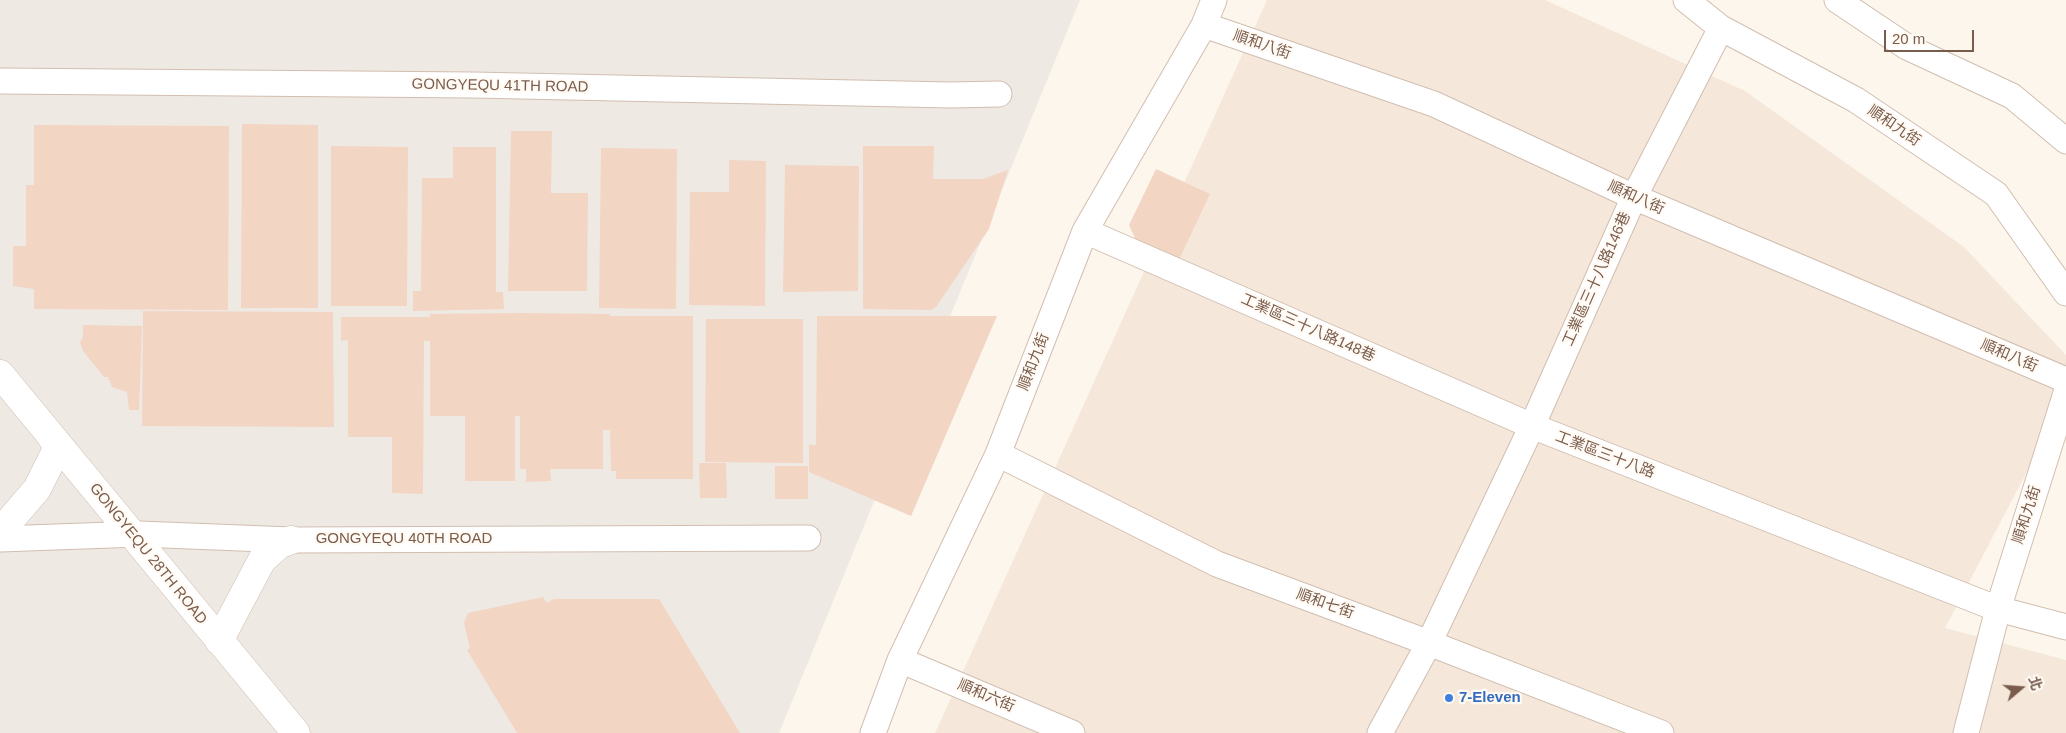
<!DOCTYPE html>
<html>
<head>
<meta charset="utf-8">
<style>
  body { margin:0 }
  #map { position:relative; width:2066px; height:733px; overflow:hidden; background:#fdf6ec; font-family:Helvetica,"Noto Sans TC",sans-serif }
  canvas { display:block }
  .north { position:absolute; left:1996px; top:663px; width:50px; height:50px; -webkit-text-stroke:4px #fffaf3; paint-order:stroke; rotate:72deg; font-size:14px; font-weight:700; line-height:20px; text-align:center; color:#7a5c4d }
  .north::after { content:''; display:block; margin:auto; width:18px; height:22px; background:#7a5c4d; clip-path:polygon(50% 0,100% 100%,50% 72%,0 100%) }
  .scale { position:absolute; left:1884px; top:30px; width:90px; height:22px; box-sizing:border-box; border:2px solid #7a5c4d; border-top:0; padding-left:6px; font-size:15px; line-height:18px; white-space:nowrap; color:#7a5c4d; -webkit-text-stroke:4px #fffaf3; paint-order:stroke }
</style>
</head>
<body>
<div id="map">
<canvas width="2066" height="733"></canvas>
<div class="north">北</div>
<div class="scale">20 m</div>
</div>
<script>
const ctx = document.querySelector('canvas').getContext('2d');
ctx.lineJoin = 'round';
function fill(path, color) {
  ctx.fillStyle = color;
  ctx.fill(path, 'evenodd');
}
function poly(rows) {
  const path = new Path2D();
  for (const r of rows) {
    path.moveTo(r[0], r[1]);
    for (let i = 2; i < r.length; i += 2) path.lineTo(r[i], r[i + 1]);
  }
  return path;
}
function stroke(path, color, width, dash) {
  ctx.strokeStyle = color;
  ctx.lineWidth = width;
  ctx.lineCap = dash ? 'butt' : 'round';
  ctx.setLineDash(dash || []);
  ctx.stroke(path);
}
function label(font, color, halo, rows, align = 'center') {
  ctx.font = font + ' Helvetica,"Noto Sans TC",sans-serif';
  ctx.lineWidth = 4.5;
  ctx.setLineDash([]);
  ctx.textBaseline = 'middle';
  ctx.strokeStyle = halo;
  ctx.fillStyle = color;
  for (const [text, x, y, turn = 0] of rows) {
    ctx.save();
    ctx.translate(x, y);
    ctx.rotate((+turn || 0) * Math.PI / 180);
    ctx.textAlign = isNaN(turn) ? turn : align;
    if (halo) ctx.strokeText(text, 0, 0);
    ctx.fillText(text, 0, 0);
    ctx.restore();
  }
}
const residential = poly([
  [1267,0,1545,0,1745,91,1964,247,2066,355,2066,397,1945,628,2066,660,2066,733,935,733]
]);
const industrial = poly([
  [0,0,1080,0,779,733,0,733]
]);
const building = poly([
  [242,124,318,125,318,308,241,308],
  [34,125,229,126,228,310,34,309,34,289,13,286,13,246,26,246,26,185,34,185],
  [511,131,552,131,551,193,588,193,587,291,508,291],
  [331,146,408,147,407,306,331,306],
  [863,146,934,146,933,179,983,179,1008,170,989,229,936,307,931,310,863,309],
  [453,147,496,147,496,292,503,292,504,309,413,311,413,291,421,291,422,178,453,178],
  [601,148,677,149,676,309,599,308],
  [729,160,766,161,765,306,689,305,690,192,729,192],
  [785,165,859,166,858,291,783,292],
  [1156,169,1210,194,1177,264,1138,245,1129,225],
  [143,311,333,312,334,427,142,426],
  [521,313,610,314,610,316,693,316,693,479,616,479,616,471,611,471,610,430,603,430,603,469,550,469,551,481,526,482,526,469,520,469,520,416,515,416,515,481,465,481,465,416,430,416,430,341,424,341,423,494,392,493,392,437,348,437,348,340,341,341,341,317,430,317,430,314],
  [817,316,997,316,911,516,809,472,809,445,816,445],
  [706,319,803,319,803,463,705,462],
  [83,325,142,326,139,410,129,410,127,392,112,387,108,377,104,377,83,351,80,342,83,337],
  [699,463,726,463,727,498,700,498],
  [775,466,808,466,808,499,775,499],
  [543,597,547,603,554,599,659,599,740,733,517,733,467,650,470,648,464,623,468,613]
]);
const minor = poly([
  [1686,0,1721,28,1856,100,1996,194,2066,293],
  [1837,0,1907,47,2012,96,2066,141],
  [1204,25,1434,104,1634,197,2066,380],
  [0,81,473,85,951,95,999,94],
  [1085,231,1532,426,1998,609,2066,627],
  [998,454,1217,564,1429,643,1661,733],
  [0,539,139,534,291,540,808,538],
  [900,660,1072,733],
  [873,733,900,660,998,454,1085,231,1204,25,1214,0],
  [1380,733,1429,643,1532,426,1634,197,1721,28],
  [1966,733,1998,609,2066,393]
]);
const tertiary = poly([
  [0,374,296,733],
  [0,532,37,489,58,447,50,435],
  [219,641,262,560,280,544,291,540]
]);
const markers = [
  [1449,698,5,"#3f7fe0"]
];
const streetNames = [
  ["順和八街",1262,45,19],
  ["GONGYEQU 41TH ROAD",500,86,1],
  ["順和九街",1894,126,34],
  ["順和八街",1636,198,24],
  ["工業區三十八路146巷",1597,279,-66],
  ["工業區三十八路148巷",1308,328,24],
  ["順和八街",2009,356,23],
  ["順和九街",1034,362,-69],
  ["工業區三十八路",1605,455,21],
  ["順和九街",2027,515,-72],
  ["GONGYEQU 40TH ROAD",404,539],
  ["GONGYEQU 28TH ROAD",148,554,51],
  ["順和七街",1325,604,20],
  ["順和六街",986,696,23]
];
const shopNames = [
  ["7-Eleven",1459,698]
];
fill(residential, '#f5e8da');
fill(industrial, '#efe9e4');
fill(building, '#f3d5c3');
stroke(minor, '#d1beb0', 27);
stroke(tertiary, '#d1beb0', 29);
stroke(minor, '#fff', 25);
stroke(tertiary, '#fff', 28);
for (const [x, y, r, color] of markers) {
  const dot = new Path2D();
  dot.arc(x, y, r, 0, 2 * Math.PI);
  ctx.fillStyle = color;
  ctx.fill(dot);
  stroke(dot, '#fffaf3', 2);
}
label('15px', '#7a5c4d', '#fffaf3', streetNames);
label('bold 15px', '#366cbe', '#fffaf3', shopNames, 'left');
</script>
</body>
</html>
